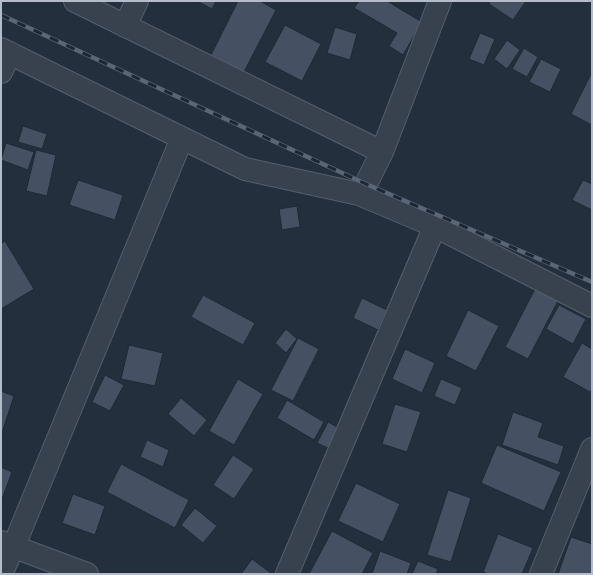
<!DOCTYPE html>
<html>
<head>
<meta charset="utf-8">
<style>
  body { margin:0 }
  #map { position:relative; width:593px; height:575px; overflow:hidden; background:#242f3e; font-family:"Titillium Web",sans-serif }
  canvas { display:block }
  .frame { position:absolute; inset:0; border:2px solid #b4bcc9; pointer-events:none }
</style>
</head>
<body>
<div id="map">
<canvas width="593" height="575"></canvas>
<div class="frame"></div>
</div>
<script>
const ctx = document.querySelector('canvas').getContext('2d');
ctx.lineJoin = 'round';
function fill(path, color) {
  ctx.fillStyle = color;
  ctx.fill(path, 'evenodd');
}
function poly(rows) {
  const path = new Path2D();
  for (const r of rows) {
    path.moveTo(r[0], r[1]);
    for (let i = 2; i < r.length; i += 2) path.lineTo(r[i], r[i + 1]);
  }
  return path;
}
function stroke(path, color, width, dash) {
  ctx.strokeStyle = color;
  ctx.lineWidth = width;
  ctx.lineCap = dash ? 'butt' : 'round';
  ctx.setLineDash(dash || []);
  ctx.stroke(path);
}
const building = poly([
  [197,1,216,1,212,9,197,1],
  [238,1,260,1,276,10,244,72,211,55,238,1],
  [359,1,387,1,422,22,403,55,389,46,397,33,354,8,359,1],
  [490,1,526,1,513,20,489,4,490,1],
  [285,25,321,44,302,81,265,62,285,25],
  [335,27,357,34,350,60,327,53,335,27],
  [480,33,495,39,484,65,469,59,480,33],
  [507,40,520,50,507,69,494,59,507,40],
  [524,48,538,57,527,77,512,69,524,48],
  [541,59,561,69,550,92,529,82,541,59],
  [591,74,592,74,592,125,571,114,591,74],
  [23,126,47,134,42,149,18,142,23,126],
  [6,143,34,152,28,170,1,160,6,143],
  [36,150,56,155,47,196,26,191,36,150],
  [78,180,123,195,115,220,69,205,78,180],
  [583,180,592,184,592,210,572,200,583,180],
  [297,206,300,227,282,230,279,209,297,206],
  [5,241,34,289,1,309,1,244,5,241],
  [535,289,558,301,528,359,505,347,535,289],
  [203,295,255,323,243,345,191,317,203,295],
  [362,298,387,310,378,330,353,318,362,298],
  [559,305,586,319,573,344,546,329,559,305],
  [468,310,499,326,476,371,446,356,468,310],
  [286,329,297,339,286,353,275,343,286,329],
  [298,338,319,349,293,401,271,390,298,338],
  [582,343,592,349,592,389,590,392,563,377,582,343],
  [129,345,163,353,155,386,121,379,129,345],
  [405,349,435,363,422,393,392,379,405,349],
  [105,375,124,385,110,411,92,402,105,375],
  [238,379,263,394,234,445,209,431,238,379],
  [441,379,462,388,455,405,434,396,441,379],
  [1,391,14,396,1,436,1,391],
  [181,398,207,420,194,436,168,414,181,398],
  [287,400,324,422,314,440,277,418,287,400],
  [395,404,421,412,407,452,382,444,395,404],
  [513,412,543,423,538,437,564,446,558,465,502,445,513,412],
  [328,422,341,429,330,449,317,443,328,422],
  [147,440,169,450,163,467,140,457,147,440],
  [497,445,561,472,544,511,481,483,497,445],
  [233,455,254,469,234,499,213,485,233,455],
  [121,464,189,500,175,528,107,492,121,464],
  [1,467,12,472,1,502,1,467],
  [356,483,400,504,383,542,338,521,356,483],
  [448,490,471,498,451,562,427,555,448,490],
  [73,494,105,506,95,535,62,523,73,494],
  [195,508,217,526,203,543,181,525,195,508],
  [332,531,373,553,362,574,309,574,332,531],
  [498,534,533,548,522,574,489,574,483,572,498,534],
  [571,537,592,544,592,574,558,574,571,537],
  [380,551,411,563,407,574,372,574,380,551],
  [252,559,272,574,241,574,252,559],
  [418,561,438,569,436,574,412,574,418,561]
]);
const minor = poly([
  [75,1,382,152],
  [125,26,137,1],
  [1,49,245,169,359,194,366,184,382,152,440,1],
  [1,72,10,53],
  [359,194,435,226,592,306],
  [1,542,87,574],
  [1,574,13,548,182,138],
  [287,574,435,226],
  [541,574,592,449]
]);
const rail = poly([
  [1,15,366,184,592,282]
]);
fill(building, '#455162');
stroke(building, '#1f2835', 1);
stroke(minor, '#565f6c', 24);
stroke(minor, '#38414e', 22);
stroke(rail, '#5a6575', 4.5);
stroke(rail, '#1d2633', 3, [9]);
</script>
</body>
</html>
